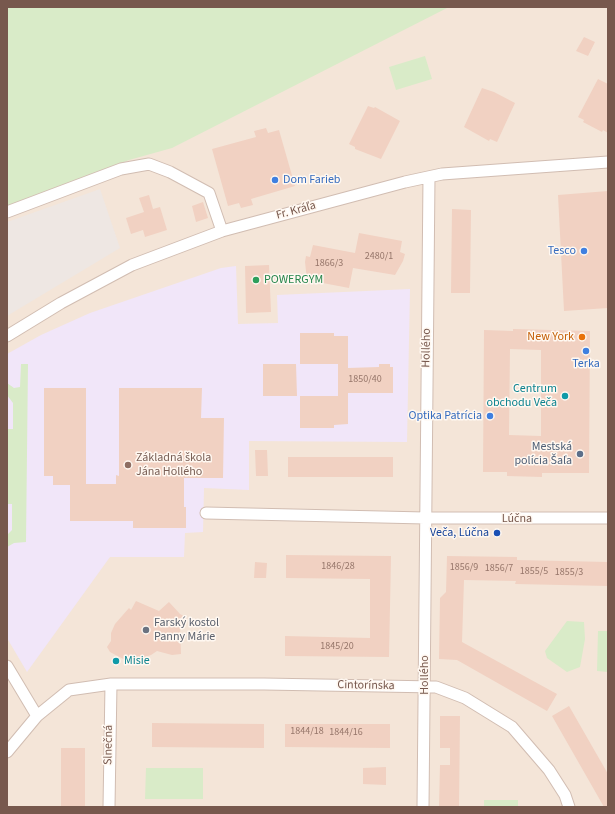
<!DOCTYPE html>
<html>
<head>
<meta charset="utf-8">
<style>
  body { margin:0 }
  #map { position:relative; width:615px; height:814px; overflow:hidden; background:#fcf4ea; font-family:"Source Sans 3",sans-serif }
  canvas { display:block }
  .frame { position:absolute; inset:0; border:8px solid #77584d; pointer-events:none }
</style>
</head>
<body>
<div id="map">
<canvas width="615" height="814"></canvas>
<div class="frame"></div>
</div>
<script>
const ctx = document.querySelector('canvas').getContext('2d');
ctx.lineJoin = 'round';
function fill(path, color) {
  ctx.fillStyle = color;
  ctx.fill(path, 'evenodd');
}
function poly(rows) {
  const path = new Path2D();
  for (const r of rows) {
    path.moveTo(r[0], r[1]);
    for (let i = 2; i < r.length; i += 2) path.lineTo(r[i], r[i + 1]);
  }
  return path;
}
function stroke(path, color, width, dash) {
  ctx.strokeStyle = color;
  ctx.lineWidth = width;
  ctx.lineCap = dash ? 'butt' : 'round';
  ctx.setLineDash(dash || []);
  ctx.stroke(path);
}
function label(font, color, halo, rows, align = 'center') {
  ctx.font = font + ' "Source Sans 3",sans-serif';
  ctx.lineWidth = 3;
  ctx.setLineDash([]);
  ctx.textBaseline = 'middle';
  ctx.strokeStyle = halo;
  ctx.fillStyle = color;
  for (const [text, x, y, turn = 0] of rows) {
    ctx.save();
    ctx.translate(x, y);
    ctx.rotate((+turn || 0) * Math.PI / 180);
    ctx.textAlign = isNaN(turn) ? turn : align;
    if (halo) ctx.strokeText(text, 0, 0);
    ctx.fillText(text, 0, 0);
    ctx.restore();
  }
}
const residential = poly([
  [369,7,608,7,608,807,7,807,7,154]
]);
const industrial = poly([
  [100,189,120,248,7,316,7,222]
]);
const education = poly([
  [236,266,238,324,278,323,277,295,410,289,407,442,249,441,249,490,204,488,203,532,185,533,184,557,110,557,27,672,7,638,7,354,41,335,90,313,221,268]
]);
const green = poly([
  [7,7,449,7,172,148,129,160,7,209],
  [425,56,432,79,396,90,389,67],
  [21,364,28,364,26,542,14,543,7,547,7,535,12,530,12,504,7,504,7,429,13,429,13,403,7,395,7,383,14,388,20,387],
  [567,621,584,622,585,639,580,667,567,672,547,658,545,651],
  [598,631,608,631,608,672,597,671],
  [146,768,203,768,203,799,145,799],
  [518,800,518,807,484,807,484,800]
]);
const building = poly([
  [584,37,595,42,588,56,576,51],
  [598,79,608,84,608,133,603,130,602,132,583,122,584,120,578,117],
  [482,88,494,92,515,103,497,142,490,139,489,141,464,127],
  [368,106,374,108,375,107,400,121,381,159,355,149,355,147,349,144],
  [266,128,268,133,279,130,295,186,251,199,253,205,241,208,239,203,228,206,212,149,256,137,254,131],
  [608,191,608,308,564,311,558,195],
  [149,195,153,209,160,207,167,230,145,237,143,230,131,234,126,218,144,212,139,198],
  [203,202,208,218,196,222,192,206],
  [452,209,471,210,470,293,451,293],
  [359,233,402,241,400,252,405,254,403,261,395,275,353,268,349,288,307,280,305,262,306,256,310,257,313,245,355,253],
  [269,265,271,312,246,313,245,266],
  [513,329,590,331,589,473,542,473,542,477,507,476,507,472,483,472,484,330,513,331],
  [510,349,541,350,541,436,509,435],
  [300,333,334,333,334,336,348,336,348,368,379,367,379,364,390,364,390,367,393,367,393,393,348,393,348,424,334,425,334,428,300,428,300,396,338,396,338,364,300,364],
  [263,364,296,364,297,396,263,396],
  [44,388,86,388,86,484,116,484,116,475,119,476,119,388,202,388,201,418,224,418,223,478,184,478,184,507,186,507,186,528,133,528,133,521,70,521,70,485,53,485,53,476,44,476],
  [255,450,267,450,268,476,256,476],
  [288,457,393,457,393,477,288,477],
  [286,555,391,556,389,657,285,656,285,636,370,638,370,579,286,578],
  [447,556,517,557,517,560,608,562,608,586,515,584,516,581,464,580,462,642,557,694,547,711,457,660,439,659,440,598,446,592],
  [255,562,267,563,266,578,254,578],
  [136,601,159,611,169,602,180,614,187,618,180,625,181,654,172,655,157,651,151,655,129,662,110,652,107,647,111,641,111,633,115,624,129,608,131,610],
  [569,706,608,774,608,807,604,807,552,716],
  [440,716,460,716,459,807,439,807,440,765,450,765,450,748,440,748],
  [152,723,264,724,264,748,152,747],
  [285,724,390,724,390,748,285,747],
  [61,748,85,748,85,807,61,807],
  [386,767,386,785,363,784,363,768]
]);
const minor = poly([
  [7,212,121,169,149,164,170,172,209,193,222,231],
  [7,336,61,303,132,265,222,231,405,182,442,174,608,162],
  [206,513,425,518,608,518],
  [7,666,37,716],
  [7,752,37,716,69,690,111,684,264,684,436,687,465,698,512,727,549,770,565,795,569,807],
  [109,807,111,684],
  [423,807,429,177]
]);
const markers = [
  [275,180,4,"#3f7fe0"],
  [584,251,4,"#3f7fe0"],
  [256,280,4,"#2e9e5b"],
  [582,337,4,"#e8710a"],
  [586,351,4,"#3f7fe0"],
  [565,396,4,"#0f9aa8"],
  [490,416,4,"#3f7fe0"],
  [580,454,4,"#5c6f8a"],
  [128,465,4,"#8d6e63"],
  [497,533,4,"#1a4fb4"],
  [146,630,4,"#6b7280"],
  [116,661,4,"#0f9aa8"]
];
const numberNames = [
  ["2480/1",379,257],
  ["1866/3",329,264],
  ["1850/40",365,380],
  ["1846/28",338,567],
  ["1856/9",464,568],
  ["1856/7",499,569],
  ["1855/5",534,572],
  ["1855/3",569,573],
  ["1845/20",337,647],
  ["1844/18",307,732],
  ["1844/16",346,733]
];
const shopNames = [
  ["Dom Farieb",283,180,"left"],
  ["Tesco",576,251],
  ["Terka",586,364,"center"],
  ["Optika Patrícia",482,416]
];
const streetNames = [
  ["Fr. Kráľa",296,211,-15],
  ["Hollého",427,348,-89],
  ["Lúčna",517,519],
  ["Hollého",425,675,-90],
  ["Cintorínska",366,686,1],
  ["Slnečná",109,745,-89]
];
const leisureNames = [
  ["POWERGYM",264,280]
];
const foodNames = [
  ["New York",574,337]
];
const cultureNames = [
  ["Centrum",557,389],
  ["obchodu Veča",557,403],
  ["Misie",124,661,"left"]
];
const serviceNames = [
  ["Mestská",572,447],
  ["polícia Šaľa",572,461]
];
const educationNames = [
  ["Základná škola",136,458],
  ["Jána Hollého",136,472]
];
const transitNames = [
  ["Veča, Lúčna",489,533]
];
const worshipNames = [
  ["Farský kostol",154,623],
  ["Panny Márie",154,637]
];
fill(residential, '#f4e5d8');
fill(industrial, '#eee7e3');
fill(education, '#f1e6f9');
fill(green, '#d9ebc8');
fill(building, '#f1d1c2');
stroke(minor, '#d1bdb2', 13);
stroke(minor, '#fff', 11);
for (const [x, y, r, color] of markers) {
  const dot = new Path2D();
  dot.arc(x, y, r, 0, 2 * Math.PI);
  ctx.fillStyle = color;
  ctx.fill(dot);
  stroke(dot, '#fff8f1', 1.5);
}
label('10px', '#96766a', null, numberNames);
label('12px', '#366cbe', '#fff8f1', shopNames, 'right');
label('12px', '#77584d', '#fff8f1', streetNames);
label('12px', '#27864d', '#fff8f1', leisureNames, 'left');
label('12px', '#c56008', '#fff8f1', foodNames, 'right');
label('12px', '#0d838f', '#fff8f1', cultureNames, 'right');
label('12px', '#4e5e75', '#fff8f1', serviceNames, 'right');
label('12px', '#785e54', '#fff8f1', educationNames, 'left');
label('12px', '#164399', '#fff8f1', transitNames, 'right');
label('12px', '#5b616d', '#fff8f1', worshipNames, 'left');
</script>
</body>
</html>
